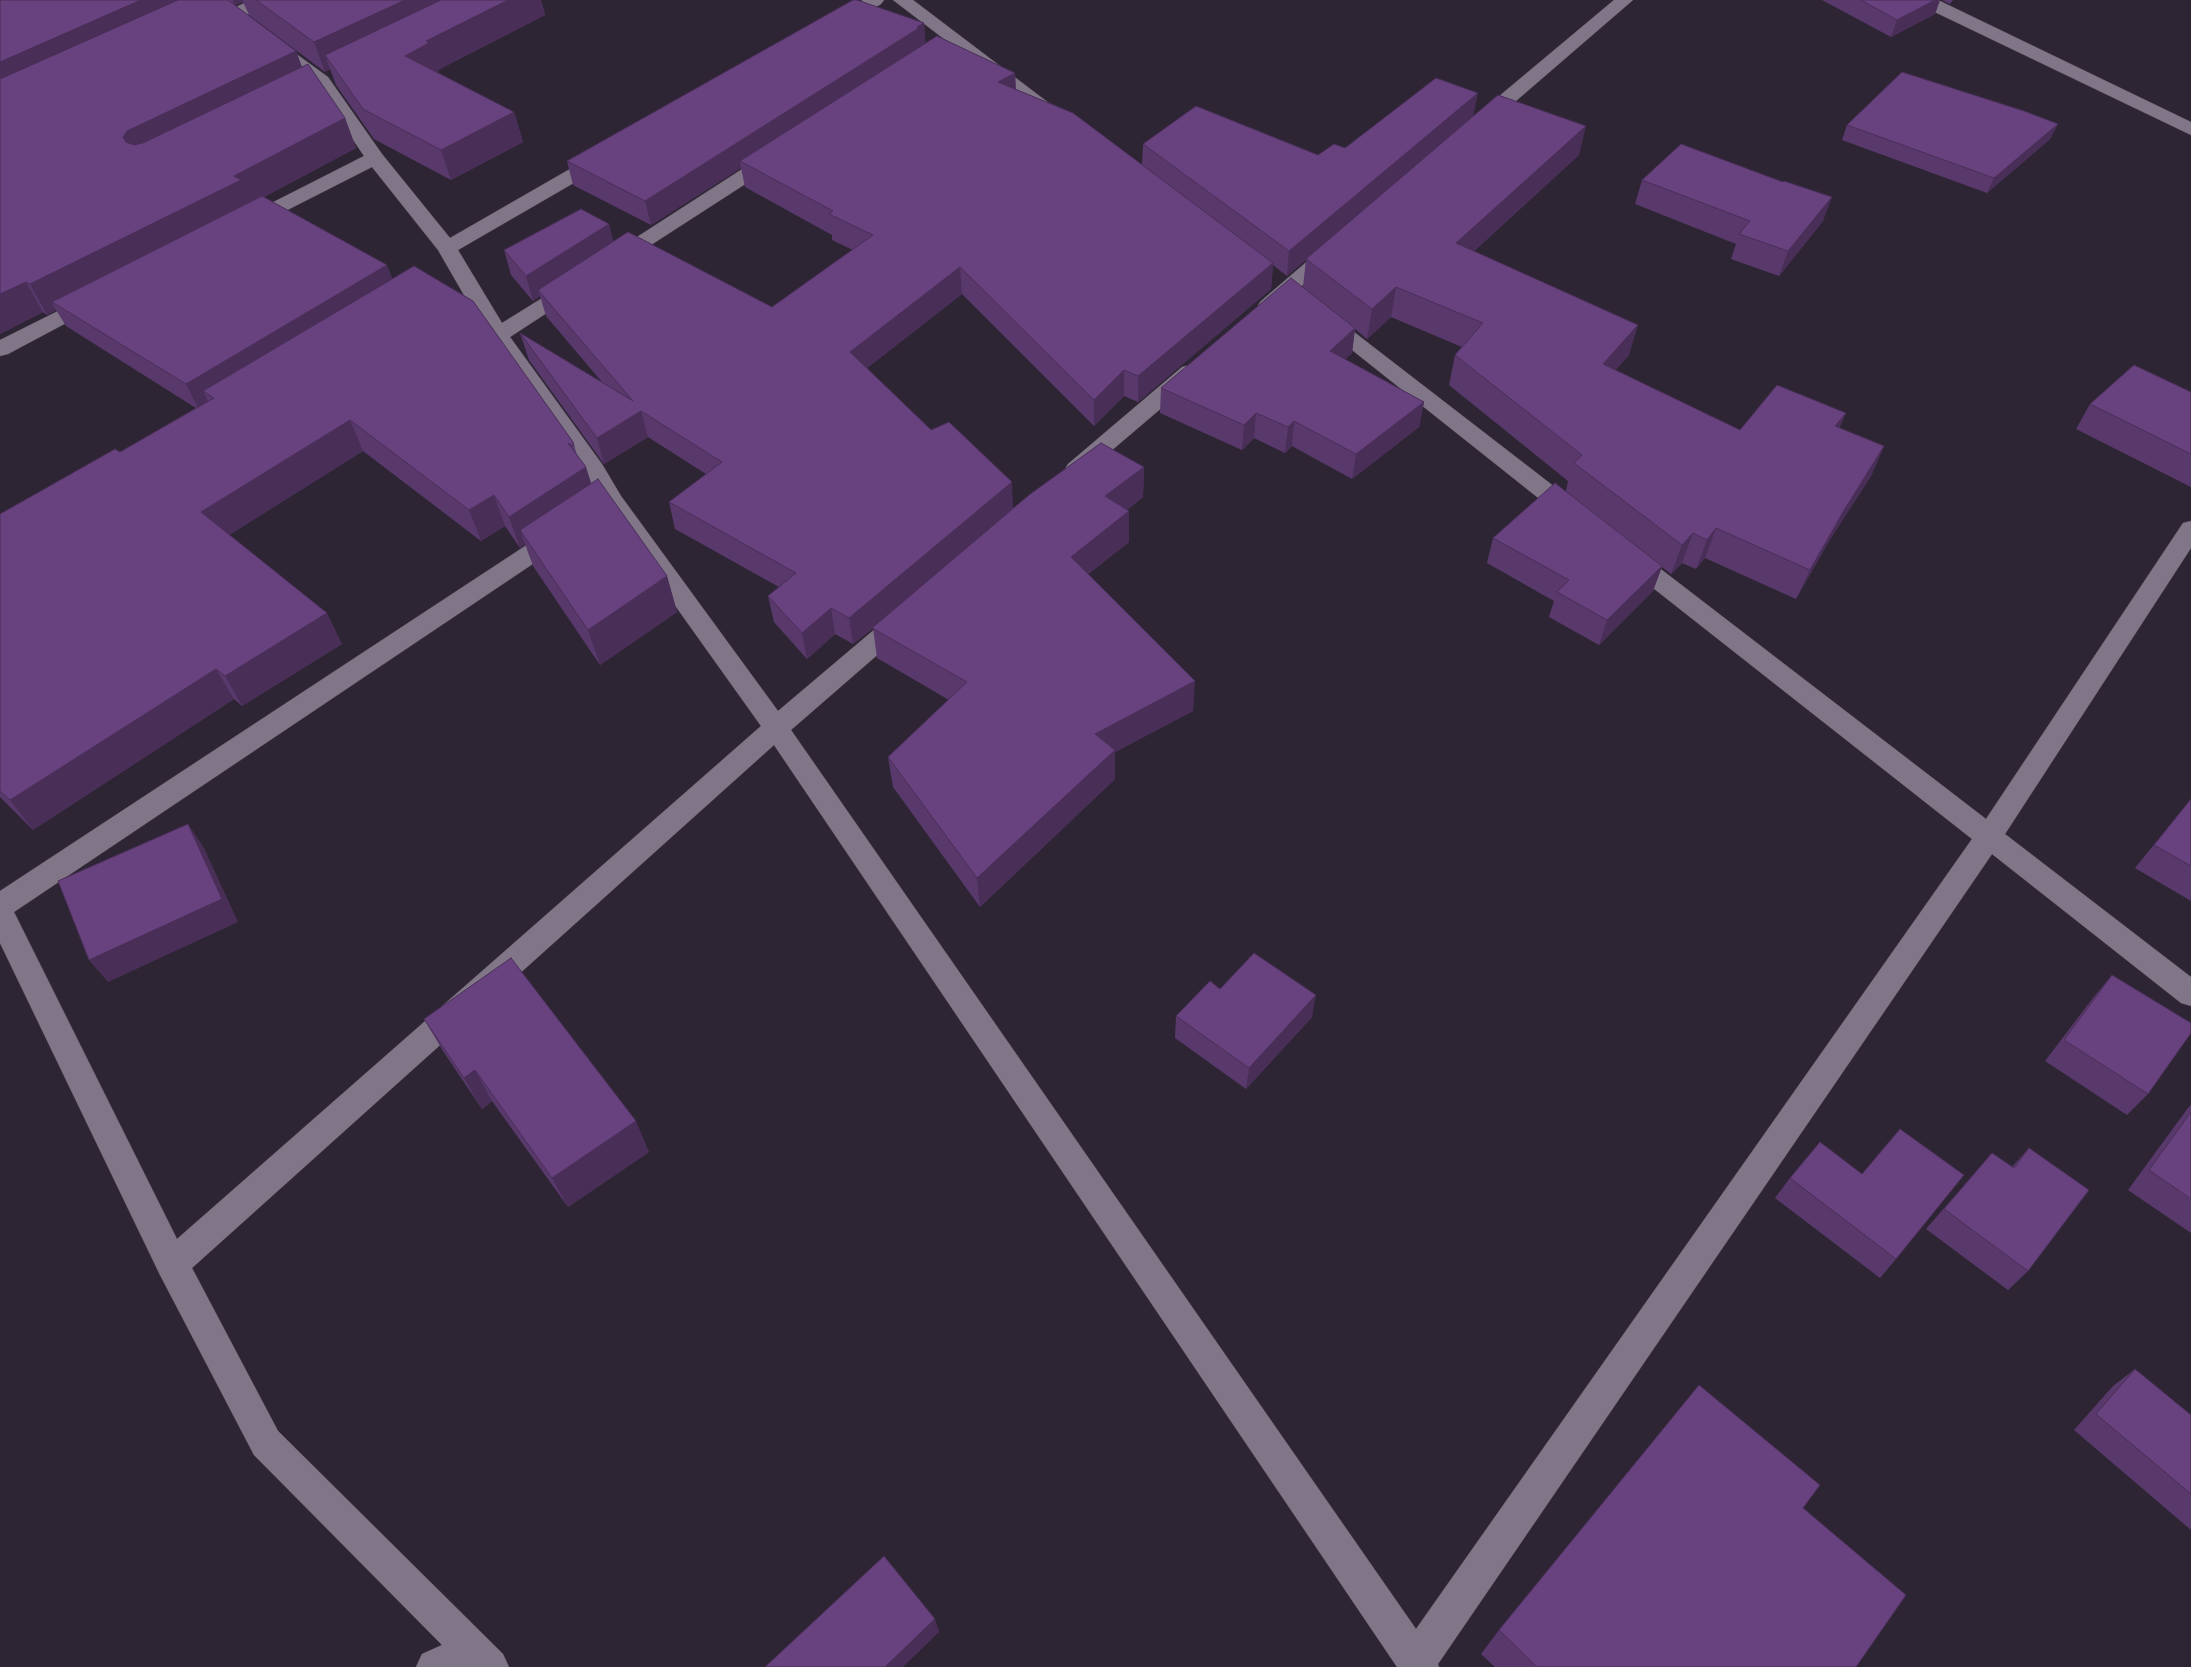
<!DOCTYPE html>
<html>
<head>
<meta charset="utf-8">
<style>
  body { margin:0 }
  canvas { display:block; background:#2e2534 }
</style>
</head>
<body>
<canvas width="2191" height="1667"></canvas>
<script>
const ctx = document.querySelector('canvas').getContext('2d');
ctx.lineJoin = 'round';
function poly(rows) {
  const path = new Path2D();
  for (const r of rows) {
    path.moveTo(r[0], r[1]);
    for (let i = 2; i < r.length; i += 2) path.lineTo(r[i], r[i + 1]);
  }
  return path;
}
function stroke(path, color, width, dash) {
  ctx.strokeStyle = color;
  ctx.lineWidth = width;
  ctx.lineCap = dash ? 'butt' : 'round';
  ctx.setLineDash(dash || []);
  ctx.stroke(path);
}
function fill(path, color) {
  ctx.fillStyle = color;
  ctx.fill(path, 'evenodd');
}
const minor = poly([
  [252,0,275,0,272,4,238,19,226,19,223,15,226,11,252,0],
  [863,0,884,0,881,4,841,27,829,27,826,23,829,19,863,0],
  [893,0,913,0,1066,116,1064,120,1057,122,1050,120,893,0],
  [1614,0,1633,0,1487,126,1480,128,1473,126,1471,122,1473,118,1614,0],
  [1915,0,1938,0,2191,122,2191,135,1918,4,1915,0],
  [289,52,295,53,328,77,382,154,450,238,596,154,603,152,610,154,612,158,610,162,458,250,502,323,568,282,575,280,582,282,585,286,582,290,510,337,602,464,621,496,778,711,895,612,904,609,913,612,916,618,913,624,791,730,1416,1629,1972,839,1620,562,1616,556,1620,550,1628,548,1636,550,1986,819,2183,523,2191,521,2191,548,2005,834,2191,977,2191,1006,2181,1003,1992,854,1438,1664,1439,1667,1397,1667,774,745,192,1268,278,1431,503,1654,509,1667,416,1667,422,1654,442,1645,254,1455,160,1275,0,943,0,891,551,529,559,527,567,529,571,535,567,541,14,912,177,1239,761,726,604,506,584,472,487,335,438,250,372,167,254,227,247,229,240,227,237,223,240,219,364,156,316,85,283,61,280,57,283,53,289,52],
  [774,151,781,153,783,157,781,161,620,265,613,267,606,265,603,261,606,257,767,153,774,151],
  [1332,244,1339,246,1342,250,1339,254,1275,309,1268,311,1261,309,1258,305,1261,301,1325,246,1332,244],
  [93,295,100,297,103,301,100,305,8,354,0,356,0,340,86,297,93,295],
  [1325,313,1332,315,1582,508,1586,514,1582,520,1574,522,1566,520,1318,323,1314,319,1318,315,1325,313],
  [1190,365,1198,367,1201,372,1198,377,1084,474,1076,477,1068,474,1065,469,1068,464,1182,367,1190,365]
]);
const wall = poly([
  [0,0,541,0,545,15,438,70,438,73,514,112,523,142,451,180,374,139,336,85,330,69,325,72,249,15,243,2,235,5,230,2,296,51,302,67,345,118,356,148,264,197,392,278,573,442,577,455,591,484,667,576,677,612,600,665,533,566,525,544,520,548,505,526,481,541,363,451,229,535,342,644,242,706,234,699,33,830,0,797,0,514,120,452,196,408,66,326,56,310,47,315,43,312,0,334],
  [1822,0,1940,0,1935,14,1891,37],
  [1942,0,1953,0,1950,4],
  [924,23,925,43,1015,73,1016,90,1142,165,1143,144,1318,155,1473,117,1579,155,1474,251,1629,355,1615,370,1740,430,1846,413,1839,428,1884,446,1871,476,1829,541,1796,599,1705,558,1696,569,1682,563,1671,574,1662,567,1653,591,1599,645,1549,617,1554,601,1487,563,1493,538,1566,491,1568,481,1449,385,1455,355,1462,347,1391,317,1367,339,1355,329,1352,353,1345,359,1424,402,1419,427,1352,479,1292,446,1285,453,1254,438,1242,450,1160,413,1161,388,1303,287,1306,259,1323,245,1287,276,1273,265,1271,289,1138,402,1124,396,1094,426,962,294,867,368,1013,508,1144,467,1143,497,1127,510,1129,542,1088,574,1193,711,1115,752,1115,779,980,907,893,787,888,757,949,700,877,658,873,628,853,644,835,634,807,659,774,622,768,596,779,587,675,529,669,502,706,474,648,437,604,464,529,360,520,333,602,382,546,316,540,296,533,301,511,275,504,250,609,224,613,242,772,307,853,250,832,240,832,235,745,187,741,168,651,225,573,185,567,161],
  [2058,124,2050,139,1987,193,1842,140,1847,125],
  [1642,180,1823,221,1779,276,1731,259,1736,244,1635,204],
  [2191,392,2191,487,2076,429,2090,404],
  [2191,799,2191,901,2135,868],
  [2112,975,2148,1094,2127,1115,2045,1061,2093,998],
  [1220,989,1312,1017,1246,1089,1175,1038,1176,1016],
  [424,1019,649,1152,568,1207,492,1101,482,1109,443,1051],
  [2191,1105,2191,1233,2128,1190,2188,1108],
  [2029,1148,2028,1271,2008,1290,1926,1229,1992,1153,2012,1167],
  [1790,1178,1896,1259,1880,1278,1775,1198],
  [2135,1369,2191,1415,2191,1530,2074,1430,2113,1386],
  [1803,1508,1856,1667,1495,1667,1481,1654,1499,1630]
]);
const shadedWall = poly([
  [141,0,203,0,0,99,0,62],
  [233,0,243,0,243,2,235,5],
  [405,0,475,0,325,55,330,69,325,72,314,42],
  [508,0,541,0,545,15,438,70,439,73,414,86,405,56,426,41],
  [1935,0,1940,0,1935,14,1891,37,1897,20],
  [924,23,926,47,740,161,741,168,651,225,645,201],
  [296,51,307,81,137,167,123,137,127,131],
  [1015,73,1016,99,998,82],
  [1478,93,1473,117,1287,276,1289,251],
  [514,112,523,142,451,180,441,150],
  [345,118,356,148,251,204,52,302,56,310,47,315,30,284,234,176],
  [2058,124,2050,139,1987,193,1994,178],
  [1586,126,1579,155,1450,272,1456,243],
  [1832,197,1823,221,1779,276,1788,251],
  [609,224,615,248,538,290,540,296,533,301,526,276],
  [1273,263,1271,289,1138,402,1138,376],
  [387,265,397,290,203,391,209,403,199,410,186,384],
  [960,267,962,294,854,378,850,352],
  [26,282,43,312,0,334,0,294],
  [1396,287,1391,317,1367,339,1372,309],
  [1638,325,1629,355,1594,394,1603,364],
  [1355,328,1352,353,1327,376,1330,351],
  [1124,370,1124,396,1094,426,1094,400],
  [1424,402,1419,427,1352,479,1356,454],
  [641,411,648,437,604,464,597,438],
  [1256,413,1254,438,1242,450,1244,425],
  [1846,413,1833,443,1835,426],
  [350,420,363,451,217,542,201,512],
  [1294,421,1292,446,1285,453,1288,427],
  [1884,446,1871,476,1829,541,1796,599,1810,570,1843,512],
  [586,467,596,498,520,530,525,544,520,548,509,517],
  [1144,467,1143,497,1104,527,1105,496],
  [1012,482,1013,509,853,644,849,618],
  [494,495,505,526,481,541,469,510],
  [1129,511,1129,542,1071,588,1071,557],
  [1716,528,1705,558,1696,569,1707,540],
  [1693,533,1682,563,1671,574,1682,545],
  [1662,566,1653,591,1599,645,1607,620],
  [667,576,677,612,600,665,588,630],
  [831,608,835,634,807,659,802,633],
  [327,613,342,644,242,706,225,676],
  [216,669,234,699,33,830,10,800],
  [1195,681,1193,711,1115,752,1115,779,980,907,977,878,1095,734],
  [188,824,204,848,238,922,108,982,89,960],
  [1316,995,1312,1017,1246,1089,1249,1068],
  [475,1070,492,1101,482,1109,464,1078],
  [636,1121,649,1152,568,1207,552,1178],
  [935,1619,939,1632,903,1667,885,1667]
]);
const building = poly([
  [0,0,141,0,0,62,0,0],
  [178,0,228,0,296,51,127,131,123,137,126,142,134,145,143,143,308,64,345,118,234,176,241,180,30,284,26,282,0,294,0,79,178,0],
  [256,0,405,0,314,42,256,0],
  [441,0,508,0,426,41,429,43,405,56,514,112,441,150,363,109,325,55,441,0],
  [853,0,857,0,924,23,917,27,919,28,645,201,567,161,853,0],
  [1861,0,1935,0,1897,20,1861,0],
  [937,36,1015,73,998,82,1073,113,1273,263,1138,376,1124,370,1094,400,960,267,850,352,931,430,949,422,1012,482,849,618,831,608,802,633,768,596,796,573,669,502,722,462,641,411,597,438,520,333,633,401,538,290,628,232,772,307,873,235,829,214,833,211,740,161,937,36],
  [1902,72,2024,111,2058,124,1994,178,1847,125,1902,72],
  [1436,78,1478,93,1289,251,1143,144,1196,106,1318,155,1334,144,1345,148,1436,78],
  [1498,95,1586,126,1456,243,1638,325,1603,364,1740,430,1777,385,1846,413,1835,426,1884,446,1843,512,1810,570,1716,528,1707,540,1693,533,1682,545,1574,463,1582,455,1455,355,1483,323,1396,287,1372,309,1306,259,1498,95],
  [1681,144,1783,182,1784,181,1832,197,1788,251,1739,234,1750,221,1642,180,1681,144],
  [262,196,387,265,186,384,52,302,262,196],
  [581,209,609,224,526,276,504,250,581,209],
  [414,266,473,301,573,442,574,446,568,443,586,467,509,517,494,495,469,510,350,420,201,512,327,613,225,676,216,669,10,800,0,791,0,514,115,449,120,452,214,398,203,391,414,266],
  [1291,278,1355,328,1330,351,1424,402,1356,454,1294,421,1288,427,1256,413,1244,425,1161,388,1291,278],
  [2134,365,2191,392,2191,454,2090,404,2134,365],
  [1101,443,1144,467,1105,496,1129,511,1071,557,1195,681,1095,734,1115,750,977,878,888,757,967,682,872,628,1029,495,1101,443],
  [598,479,667,576,588,630,520,530,598,479],
  [1555,483,1662,566,1607,620,1557,592,1569,580,1493,538,1555,483],
  [2191,799,2191,866,2154,845,2191,799],
  [188,824,222,899,89,960,58,881,188,824],
  [1254,953,1316,995,1249,1068,1176,1016,1210,981,1220,989,1254,953],
  [511,958,636,1121,552,1178,475,1070,464,1078,424,1019,511,958],
  [2112,975,2191,1023,2191,1033,2148,1094,2064,1040,2112,975],
  [2191,1112,2191,1199,2149,1170,2191,1112],
  [1900,1129,1964,1175,1896,1259,1790,1178,1820,1142,1862,1174,1900,1129],
  [2029,1148,2089,1190,2028,1271,1944,1209,1992,1153,2014,1168,2029,1148],
  [2135,1369,2191,1415,2191,1494,2096,1414,2135,1369],
  [1699,1385,1820,1485,1803,1508,1906,1595,1856,1667,1537,1667,1499,1630,1699,1385],
  [884,1556,935,1619,885,1667,765,1667,884,1556]
]);
stroke(minor, '#4b4350', 1);
fill(minor, '#807688');
fill(wall, '#59396c');
fill(shadedWall, '#492e58');
fill(building, '#68427e');
stroke(building, '#492e58', 1);
</script>
</body>
</html>
